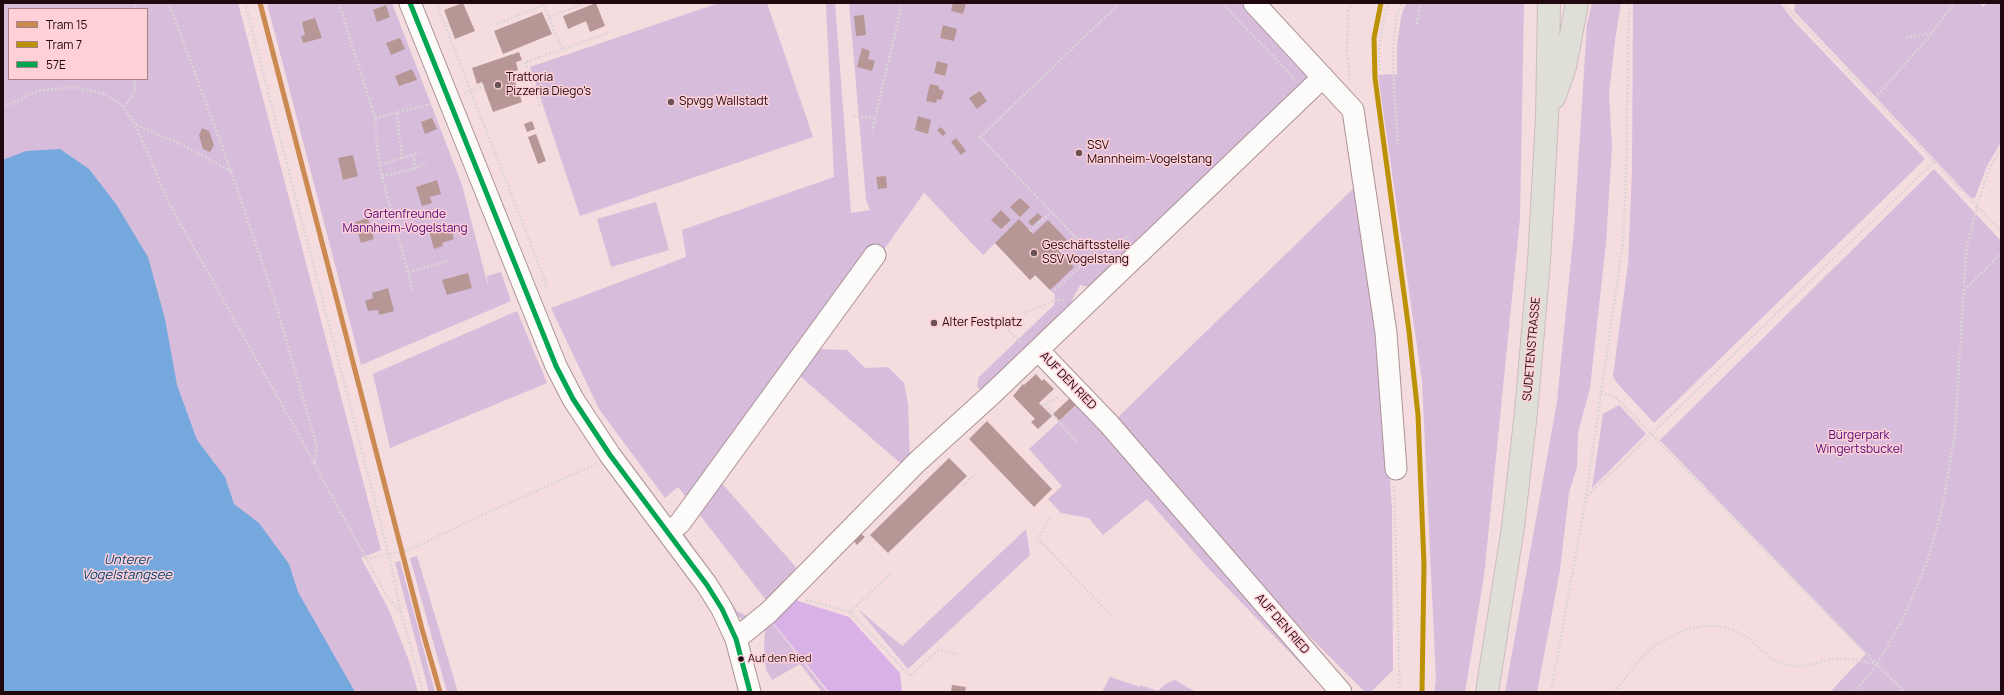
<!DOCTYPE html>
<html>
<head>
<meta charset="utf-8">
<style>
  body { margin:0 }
  #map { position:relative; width:2004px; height:695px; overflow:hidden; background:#f4dcdf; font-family:Manrope,sans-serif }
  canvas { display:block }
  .frame { position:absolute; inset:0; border:4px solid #21080e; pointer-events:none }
  .legend { position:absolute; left:8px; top:8px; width:140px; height:72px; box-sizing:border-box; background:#ffd1d7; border:1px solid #a68187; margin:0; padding:5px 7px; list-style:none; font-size:12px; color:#21080e }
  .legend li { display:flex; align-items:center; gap:8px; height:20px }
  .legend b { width:20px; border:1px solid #a68187 }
</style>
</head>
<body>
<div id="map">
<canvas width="2004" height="695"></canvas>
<div class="frame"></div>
<ul class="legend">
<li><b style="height:5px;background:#cc8a53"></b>Tram 15</li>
<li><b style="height:5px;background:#bc9104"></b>Tram 7</li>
<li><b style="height:5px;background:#00a651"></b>57E</li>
</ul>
</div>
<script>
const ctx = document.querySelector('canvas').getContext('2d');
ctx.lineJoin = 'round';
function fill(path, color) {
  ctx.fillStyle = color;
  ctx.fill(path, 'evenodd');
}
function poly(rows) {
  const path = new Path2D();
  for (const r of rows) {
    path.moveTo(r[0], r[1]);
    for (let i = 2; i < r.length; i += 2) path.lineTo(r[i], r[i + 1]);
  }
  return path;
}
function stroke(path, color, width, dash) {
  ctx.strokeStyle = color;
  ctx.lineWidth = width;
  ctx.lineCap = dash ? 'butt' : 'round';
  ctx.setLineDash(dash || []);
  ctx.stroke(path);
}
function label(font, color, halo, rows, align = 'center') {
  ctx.font = font + ' Manrope,sans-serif';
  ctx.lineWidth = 3;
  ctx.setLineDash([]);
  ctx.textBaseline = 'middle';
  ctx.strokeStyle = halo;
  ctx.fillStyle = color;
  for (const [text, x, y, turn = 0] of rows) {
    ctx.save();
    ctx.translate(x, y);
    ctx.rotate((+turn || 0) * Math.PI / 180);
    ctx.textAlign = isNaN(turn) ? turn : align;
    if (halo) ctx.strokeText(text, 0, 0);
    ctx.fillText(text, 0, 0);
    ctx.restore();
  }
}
const green = poly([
  [3,3,238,3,381,550,361,558,388,608,409,661,418,692,3,692],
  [9,9,147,9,147,79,9,79],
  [267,3,392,3,462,185,488,286,487,276,501,272,511,301,361,365],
  [719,3,767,3,813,137,580,216,530,67],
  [826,3,835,3,851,213,870,210,866,200,849,3,1248,3,1311,72,1311,85,1089,287,1080,285,1061,321,984,395,977,386,979,377,1054,305,1055,295,1036,275,1030,280,995,243,983,255,916,184,924,193,885,248,871,254,712,472,801,573,769,604,678,487,665,498,599,409,551,308,686,257,682,230,834,177],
  [1406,3,1524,3,1520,218,1484,576,1465,692,1434,692,1436,679,1422,381,1378,75,1397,74,1397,46,1401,17],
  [1592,3,1621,3,1615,40,1609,94,1612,146,1606,243,1590,388,1578,433,1577,467,1569,493,1560,570,1537,692,1505,692,1557,402,1574,230,1587,24],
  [1633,3,1780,3,1793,20,1925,159,1654,423,1617,383,1613,376,1628,264,1632,171],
  [1795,3,1980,3,1983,7,1987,3,2001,3,2001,142,1987,166,1975,198,1971,198,1794,11],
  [1934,169,2001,241,2001,692,1830,692,1866,654,1660,440],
  [1359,183,1380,336,1392,510,1393,670,1371,692,1365,692,1301,628,1240,559,1180,497,1114,421],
  [656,202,669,250,611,267,597,219],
  [517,311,547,383,390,448,373,374],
  [818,349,847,350,865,368,888,367,904,383,908,404,910,464,906,468,794,371],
  [1078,404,1088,408,1120,443,1169,502,1209,543,1292,635,1350,692,1328,692,1207,567,1147,499,1103,535,1089,518,1061,513,1048,499,1062,486,1029,449],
  [1619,405,1646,434,1592,488,1603,414],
  [1026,529,1030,555,908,669,858,609,902,646],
  [683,532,737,611,753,619,745,621,734,614,682,539],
  [417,556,458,692,447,692,410,558],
  [400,561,435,692,429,692,395,562],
  [770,620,827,692,822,692,800,664,772,680,766,670,764,648,765,630],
  [1110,677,1140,687,1140,685,1158,691,1167,683,1175,680,1196,692,1102,692]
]);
const forest = poly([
  [792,599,849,617,900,673,902,692,829,692,771,620]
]);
const water = poly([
  [60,149,89,169,116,204,148,257,165,319,177,385,197,440,225,477,234,504,259,523,289,564,298,592,355,692,3,692,3,160,26,151]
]);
const building = poly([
  [463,3,475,31,455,39,444,10],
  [596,3,605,26,590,32,586,21,568,29,563,16],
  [953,3,966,3,963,14,951,11],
  [386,5,390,17,377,22,373,10],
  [542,12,552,34,503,54,494,31],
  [864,15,866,35,856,36,854,16],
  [315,18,322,38,303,43,301,36,305,35,302,22],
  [943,25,957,29,954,41,940,38],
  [400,38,405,49,391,55,386,43],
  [862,48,870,51,868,59,875,61,872,71,857,67],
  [519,52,522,60,516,62,518,70,512,72,522,102,493,112,482,82,477,84,472,68],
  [937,61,948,64,945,76,934,73],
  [412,69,417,80,399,86,395,76],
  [930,84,939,86,939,89,944,91,941,100,937,99,936,103,926,101],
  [980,91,987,101,977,109,969,98],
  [918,116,931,120,928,134,915,130],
  [432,118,437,129,425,134,421,122],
  [532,121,535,129,527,132,524,124],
  [941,127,946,133,943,136,937,130],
  [202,128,209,131,214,145,210,152,203,149,199,135],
  [536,134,546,161,538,164,528,137],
  [956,138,966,151,961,155,951,142],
  [353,155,358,176,343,180,338,158],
  [886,176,887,188,878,189,876,177],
  [437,180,441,194,430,197,432,203,422,206,416,187],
  [1020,198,1030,207,1020,217,1010,207],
  [1001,210,1011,220,1001,229,991,220],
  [1038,213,1042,217,1032,226,1028,222],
  [368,218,374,239,361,243,355,222],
  [1019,219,1033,234,1048,220,1067,240,1057,249,1074,267,1050,290,1035,275,1030,280,995,243],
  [450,225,454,239,442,243,443,246,434,249,429,231],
  [468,273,472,288,447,295,442,280],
  [388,288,394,311,379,315,378,310,368,311,365,301,373,298,372,293],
  [1036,374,1042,381,1044,379,1054,389,1039,403,1052,416,1038,429,1031,422,1035,419,1013,396,1023,384,1024,385],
  [1070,398,1076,405,1059,421,1053,414],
  [987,421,1052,489,1034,507,969,439],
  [949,458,967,476,888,553,870,535],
  [860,533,865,537,857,545,853,540],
  [952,685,966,687,965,692,951,692]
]);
const path = poly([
  [135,3,135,9],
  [168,3,177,24,231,171,274,298,317,446,315,465,388,598,401,612],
  [245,3,389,555,401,612,423,692],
  [339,3,375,118,377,148,382,176,413,292],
  [436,3,547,285,544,287],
  [543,3,562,49],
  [1120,3,980,137,1100,263,1130,234],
  [1222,3,1294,78,1293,79],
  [1782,3,2001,231],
  [549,17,582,4],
  [496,24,544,5],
  [1417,24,1421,3],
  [1906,38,1932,33],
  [1380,70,1379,48,1383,23,1388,3],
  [1350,80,1347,54,1348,13,1351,3],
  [464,93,484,86],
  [1875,98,1932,33,1954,3],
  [540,106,525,62,609,33],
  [124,107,135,92,135,79],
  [3,108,36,91,74,87,105,94,124,107,135,124,169,203,315,464],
  [397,113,402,159],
  [853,116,874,118],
  [375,118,431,104],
  [136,125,180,144,231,171],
  [872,132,902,3],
  [1398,145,1394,89,1393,47,1397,16,1402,3],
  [413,155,415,169],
  [380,165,421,152],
  [382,176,415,169,425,163],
  [1030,231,1051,212],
  [1060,252,1075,237],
  [408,272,448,261],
  [1055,290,1092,255],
  [1964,291,2001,253],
  [1025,313,1056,300,1064,300],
  [1008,330,1021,343],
  [1601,392,1616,398,1904,692],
  [1046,404,1052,414,1079,444],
  [1042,405,1059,397],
  [963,486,975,474],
  [1394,486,1400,692],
  [1587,496,1935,161],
  [1050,517,1038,539,1112,616],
  [366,559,409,550,480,516,596,464],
  [890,574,850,612,910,676,938,650,957,654],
  [806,600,850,612],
  [1551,692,1586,497,1623,242,1626,175,1629,3],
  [1614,692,1643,656,1655,645,1685,630,1702,626,1718,626,1733,630,1747,637,1769,657,1780,663,1792,666,1804,666,1833,659,1849,659,1876,664],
  [1855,692,1877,664,1903,619,1927,562,1941,514,1955,432,1966,252,1977,206,1990,167,2001,149]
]);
const minor = poly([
  [410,3,556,366,573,399,610,455,707,585,722,609,736,639,750,692],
  [1254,3,1353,110,1386,333,1396,469],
  [1038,350,1109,424,1341,692],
  [668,533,680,523,875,255],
  [736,639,769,612,917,462,992,394,1323,77]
]);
const major = poly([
  [1554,98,1565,67,1577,3],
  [1487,692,1513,527,1526,412,1539,261,1547,118,1549,3]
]);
const bus1 = poly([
  [410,3,556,366,573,399,610,455,707,585,722,609,736,639,750,692]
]);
const tram1 = poly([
  [260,3,422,629,440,692]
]);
const tram2 = poly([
  [1381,3,1374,38,1375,78,1409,331,1418,415,1424,565,1422,692]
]);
const markers = [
  [498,85,4,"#6b5257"],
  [671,102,4,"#6b5257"],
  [1079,153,4,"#6b5257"],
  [1034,253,4,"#6b5257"],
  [934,323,4,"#6b5257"],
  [741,659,3.5,"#21080e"]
];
const busNames = [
  ["Auf den Ried",748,659]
];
const poiNames = [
  ["Trattoria",506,78],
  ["Pizzeria Diego's",506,92],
  ["Spvgg Wallstadt",679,102],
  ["SSV",1087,146],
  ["Mannheim-Vogelstang",1087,160],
  ["Geschäftsstelle",1042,246],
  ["SSV Vogelstang",1042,260],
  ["Alter Festplatz",942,323]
];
const parkNames = [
  ["Gartenfreunde",405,215],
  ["Mannheim-Vogelstang",405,229],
  ["Bürgerpark",1859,436],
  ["Wingertsbuckel",1859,450]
];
const streetNames = [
  ["SUDETENSTRASSE",1532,349,-85],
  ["AUF DEN RIED",1068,381,46],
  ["AUF DEN RIED",1282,624,49]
];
const waterNames = [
  ["Unterer",127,560],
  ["Vogelstangsee",127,575]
];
fill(green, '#d7bcdc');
fill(forest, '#d8b2e6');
fill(water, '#75a8dc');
fill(building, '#b69796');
stroke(minor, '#aa9397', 23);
stroke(major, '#cabcbf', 24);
stroke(path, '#dcd4d6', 2.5, [2, 2]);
stroke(minor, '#fdfafa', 21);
stroke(major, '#dfdfd7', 22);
stroke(bus1, '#00a651', 5);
stroke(tram1, '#cc8a53', 5);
stroke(tram2, '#bc9104', 5);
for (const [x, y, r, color] of markers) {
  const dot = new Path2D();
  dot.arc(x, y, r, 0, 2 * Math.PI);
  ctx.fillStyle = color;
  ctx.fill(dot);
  stroke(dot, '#ffd1d7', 1.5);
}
label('11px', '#21080e', '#ffd1d7', busNames, 'left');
label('12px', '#21080e', '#ffd1d7', poiNames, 'left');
label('12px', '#520a79', '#ffd1d7', parkNames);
label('12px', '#21080e', '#ffd1d7', streetNames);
label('italic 13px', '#034474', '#ffd1d7', waterNames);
</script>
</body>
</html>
